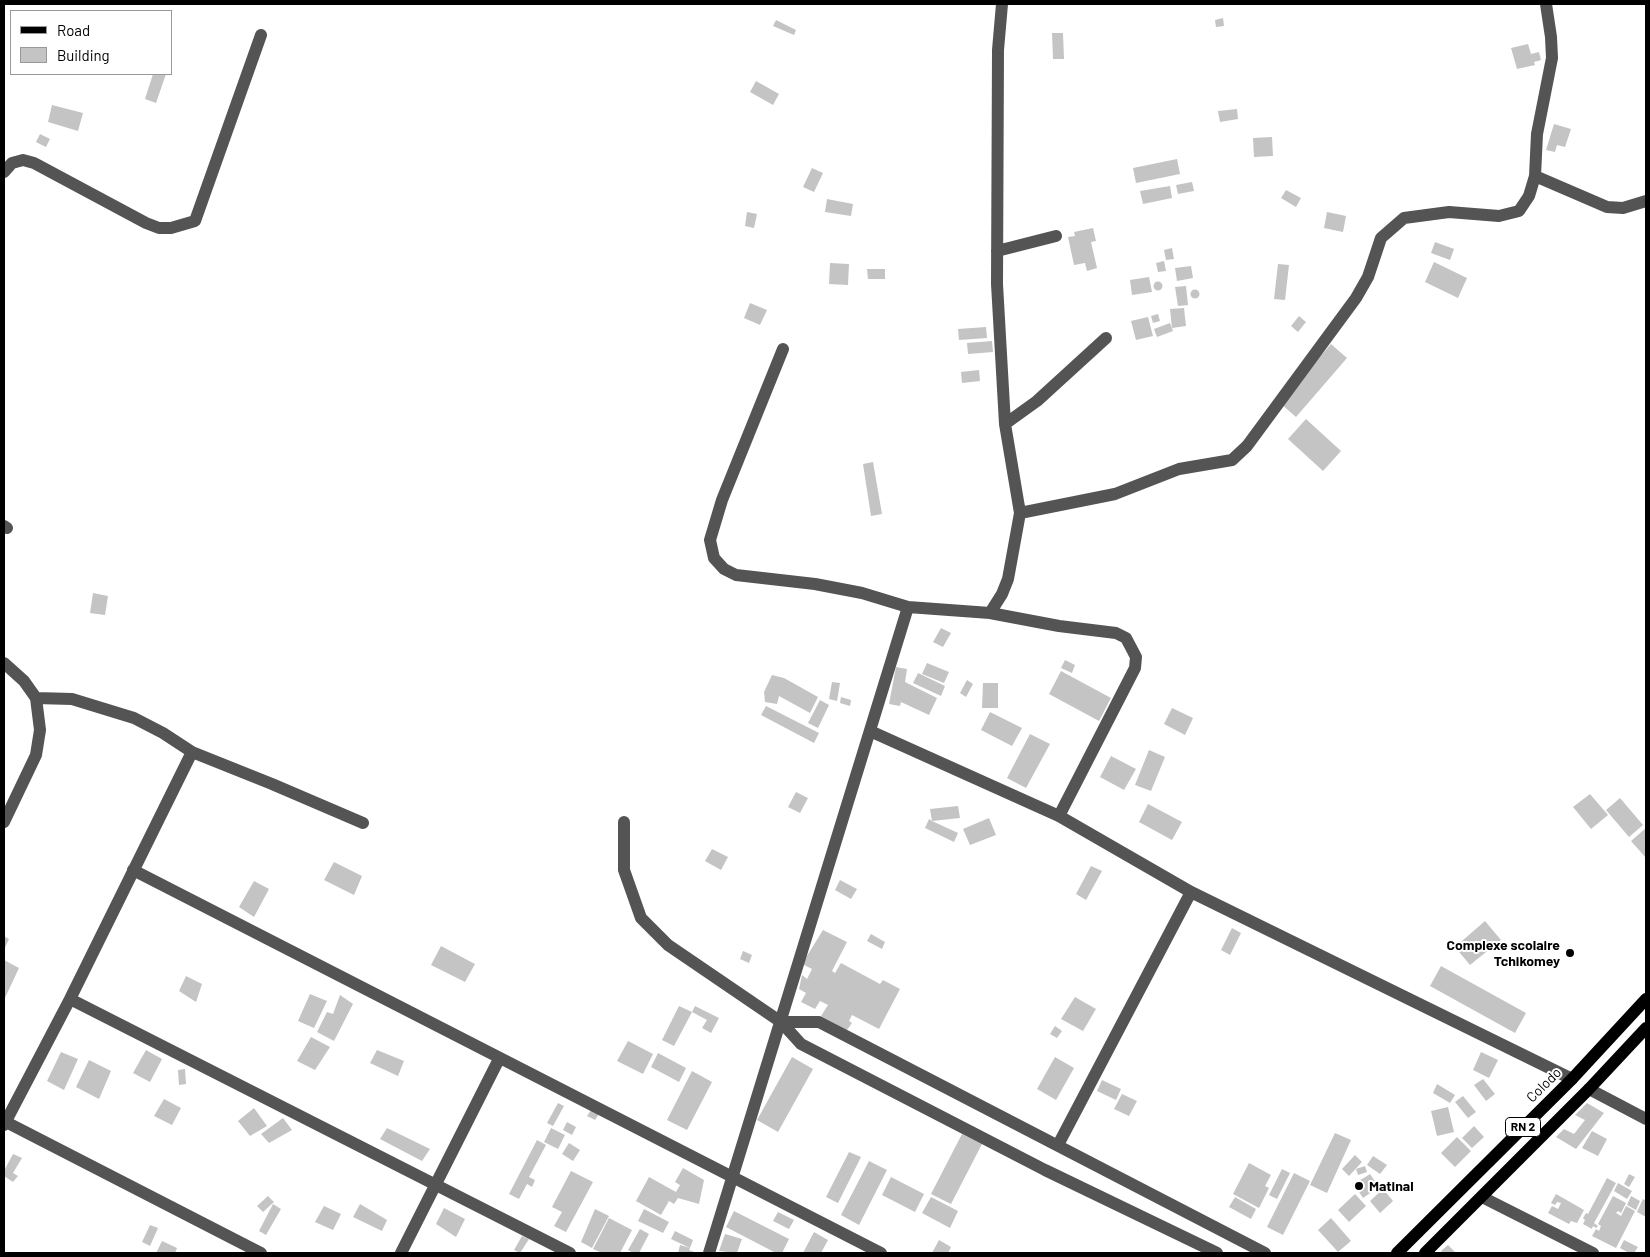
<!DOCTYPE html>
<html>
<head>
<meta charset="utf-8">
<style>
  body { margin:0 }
  #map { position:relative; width:1650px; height:1257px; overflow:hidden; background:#fff; font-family:Barlow,sans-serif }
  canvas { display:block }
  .frame { position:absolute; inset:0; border:5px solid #000; pointer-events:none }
  .legend { position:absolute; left:10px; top:10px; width:162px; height:65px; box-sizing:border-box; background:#fff; border:1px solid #999; margin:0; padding:6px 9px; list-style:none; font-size:15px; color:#000 }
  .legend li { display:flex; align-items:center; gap:10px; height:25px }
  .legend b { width:25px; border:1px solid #999 }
</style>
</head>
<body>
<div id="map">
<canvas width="1650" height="1257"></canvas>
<div class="frame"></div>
<ul class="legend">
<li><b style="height:6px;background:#000"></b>Road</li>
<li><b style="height:14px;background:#c4c4c4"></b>Building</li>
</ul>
</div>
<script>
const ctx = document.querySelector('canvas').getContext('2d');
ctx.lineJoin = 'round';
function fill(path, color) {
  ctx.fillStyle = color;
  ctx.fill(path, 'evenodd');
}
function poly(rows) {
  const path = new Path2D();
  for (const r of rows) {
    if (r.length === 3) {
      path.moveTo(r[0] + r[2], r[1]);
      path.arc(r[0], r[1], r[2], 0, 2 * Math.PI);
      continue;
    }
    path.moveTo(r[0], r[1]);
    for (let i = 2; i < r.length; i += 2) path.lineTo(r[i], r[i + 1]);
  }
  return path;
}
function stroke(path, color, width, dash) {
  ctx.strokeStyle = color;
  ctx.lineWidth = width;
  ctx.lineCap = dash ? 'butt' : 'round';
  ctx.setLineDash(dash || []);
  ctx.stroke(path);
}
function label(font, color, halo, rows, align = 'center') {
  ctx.font = font + ' Barlow,sans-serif';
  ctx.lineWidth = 4;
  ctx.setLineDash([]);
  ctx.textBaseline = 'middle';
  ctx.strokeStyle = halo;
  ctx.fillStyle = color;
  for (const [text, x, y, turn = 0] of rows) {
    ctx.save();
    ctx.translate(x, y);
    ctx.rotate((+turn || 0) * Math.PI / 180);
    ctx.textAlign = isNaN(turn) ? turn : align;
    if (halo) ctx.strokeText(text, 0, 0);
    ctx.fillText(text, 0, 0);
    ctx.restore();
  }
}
const building = poly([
  [1223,18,1224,26,1216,27,1215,20],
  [776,20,796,30,794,35,773,26],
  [1052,33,1063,33,1064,59,1053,59],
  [1528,44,1531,54,1539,52,1541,60,1534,62,1535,65,1517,69,1511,48],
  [153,74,166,74,156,103,145,99],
  [756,81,779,94,773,105,750,92],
  [52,105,83,113,78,131,48,122],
  [1237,109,1238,119,1220,122,1218,111],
  [1554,124,1571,129,1565,147,1557,145,1555,152,1546,150],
  [40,134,50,139,46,147,36,142],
  [1272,137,1273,156,1254,157,1253,138],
  [1177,159,1180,174,1136,183,1133,168],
  [812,168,823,173,814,192,803,187],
  [1192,182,1194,191,1178,194,1176,185],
  [1170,186,1172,198,1143,204,1140,191],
  [1286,190,1301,198,1296,207,1281,198],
  [827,199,853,204,851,216,825,212],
  [747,212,757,214,754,228,745,226],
  [1327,212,1346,216,1343,232,1324,228],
  [1093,228,1096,241,1091,242,1097,268,1087,271,1085,263,1074,265,1068,237,1075,236,1074,232],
  [1435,242,1454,249,1450,260,1431,253],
  [1172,248,1174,259,1166,260,1164,250],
  [1164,261,1166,271,1158,272,1156,263],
  [1434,262,1467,278,1458,298,1425,282],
  [830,263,849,264,848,285,829,284],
  [1278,264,1289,265,1285,300,1274,299],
  [1191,266,1193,278,1177,281,1175,268],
  [867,269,885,269,885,279,868,279],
  [1149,277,1152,292,1132,295,1130,280],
  [1158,286,4.5],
  [1186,286,1188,305,1178,306,1175,287],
  [1195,294,4.5],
  [750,303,767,310,760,325,744,318],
  [1184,308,1186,326,1172,328,1170,309],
  [1158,314,1160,321,1153,323,1151,316],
  [1299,316,1306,322,1298,332,1291,326],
  [1148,317,1153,336,1136,340,1131,321],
  [1170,323,1173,331,1157,337,1154,329],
  [986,327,987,338,959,340,958,329],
  [992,341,993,352,968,354,967,343],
  [1331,344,1347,358,1296,417,1280,403],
  [979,370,980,381,962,383,961,372],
  [1306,419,1341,451,1323,471,1288,439],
  [873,462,882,514,871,516,863,464],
  [93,593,108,596,105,615,90,613],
  [941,628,951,633,943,647,933,642],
  [1065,660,1075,665,1072,673,1061,668],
  [927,663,949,672,944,683,922,674],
  [896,667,907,669,905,682,937,698,929,715,901,702,900,706,889,704],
  [1061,671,1111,698,1099,721,1049,694],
  [918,673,945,686,941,696,913,683],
  [772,675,784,678,818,697,810,713,779,696,777,704,765,702,764,692],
  [967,680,973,684,966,697,960,693],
  [832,682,840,683,837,701,829,699],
  [983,683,998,683,998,708,982,708],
  [841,697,851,700,850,706,840,703],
  [820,700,829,705,818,728,808,723],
  [766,706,819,733,814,743,761,715],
  [1172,708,1193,718,1185,735,1164,724],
  [990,712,1022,728,1012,746,981,730],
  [1030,734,1050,744,1026,788,1007,778],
  [1149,750,1165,757,1151,791,1135,785],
  [1111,756,1136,769,1124,790,1100,777],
  [796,792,808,798,800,813,788,807],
  [1590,794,1608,815,1591,829,1573,807],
  [1620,798,1643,825,1629,837,1606,810],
  [1148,804,1182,822,1172,840,1139,822],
  [958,806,960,818,932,821,958,833,954,842,925,828,929,819,932,821,930,809],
  [989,818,996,835,970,845,963,829],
  [1646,828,1646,858,1631,841],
  [712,849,728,857,721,870,705,861],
  [334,862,362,876,354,895,324,880],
  [1091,866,1102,871,1086,900,1076,894],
  [840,880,857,889,851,899,835,890],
  [254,881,269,889,254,917,239,907],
  [1485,921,1501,940,1470,965,1455,947],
  [1232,928,1241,933,1230,955,1221,950],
  [823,930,847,942,832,971,835,973,841,963,880,984,883,980,900,989,879,1029,852,1015,849,1021,852,1023,847,1030,821,1016,828,1005,820,1001,815,1009,801,1002,806,993,799,989,802,975,807,979,812,969,802,964],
  [871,934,885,942,882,949,867,941],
  [4,936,9,939,4,950],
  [441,946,475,964,465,982,431,965],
  [743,951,752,955,749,963,740,959],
  [4,960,19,968,4,1000],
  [1441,966,1526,1013,1515,1033,1430,986],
  [186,976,202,984,196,1002,179,991],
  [310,994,327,1001,314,1028,298,1021],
  [340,995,353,1004,334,1041,317,1032,327,1012,333,1014],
  [1075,997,1096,1009,1083,1031,1061,1019],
  [679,1006,692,1012,674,1046,662,1040],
  [695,1006,719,1018,711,1033,702,1028,707,1020,692,1012],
  [1055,1026,1062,1031,1057,1038,1050,1034],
  [311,1037,330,1047,315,1070,297,1061],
  [628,1041,653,1054,643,1074,617,1061],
  [146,1050,162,1059,150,1082,133,1073],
  [377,1050,404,1061,398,1076,370,1063],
  [61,1052,78,1059,64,1090,47,1081],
  [1481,1052,1498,1060,1489,1078,1473,1070],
  [658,1053,686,1068,679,1082,651,1067],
  [792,1057,813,1069,778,1132,757,1120],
  [1055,1057,1074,1068,1056,1100,1037,1089],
  [89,1060,111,1071,99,1099,76,1087],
  [185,1069,186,1084,179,1085,178,1070],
  [692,1071,712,1082,687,1130,667,1120],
  [1483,1079,1495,1094,1486,1101,1474,1085],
  [1102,1080,1121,1089,1116,1100,1097,1091],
  [1437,1084,1455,1095,1450,1103,1433,1093],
  [1122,1094,1137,1101,1129,1116,1114,1109],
  [1463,1096,1476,1112,1468,1118,1455,1102],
  [164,1099,181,1108,172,1125,154,1116],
  [558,1103,564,1106,553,1126,547,1123],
  [1587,1103,1604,1113,1576,1149,1556,1137,1564,1129,1574,1134,1585,1120,1575,1115],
  [1448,1107,1454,1132,1437,1136,1431,1111],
  [254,1108,267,1126,250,1136,238,1121],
  [591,1110,599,1114,595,1120,587,1116],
  [283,1118,292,1130,269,1143,261,1134],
  [567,1122,576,1127,572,1135,563,1130],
  [1474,1126,1484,1137,1472,1148,1462,1138],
  [387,1128,430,1149,422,1161,380,1139],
  [551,1128,565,1135,558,1149,544,1142],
  [1592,1131,1607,1139,1598,1156,1582,1148],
  [1335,1133,1351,1140,1327,1193,1310,1185],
  [962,1134,982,1144,951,1204,931,1194],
  [1457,1137,1471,1151,1455,1167,1441,1153],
  [537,1140,546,1145,529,1177,535,1180,532,1187,527,1184,519,1199,509,1194],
  [569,1143,580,1150,573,1161,562,1154],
  [849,1152,861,1157,838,1203,826,1197],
  [13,1154,22,1158,13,1173,18,1176,13,1182,4,1176,4,1171],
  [1355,1155,1362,1162,1349,1176,1342,1169],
  [1373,1156,1387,1165,1380,1174,1367,1165],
  [869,1161,887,1170,859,1225,841,1215],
  [1249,1163,1271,1175,1265,1186,1269,1188,1259,1208,1233,1194],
  [1365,1166,1367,1172,1358,1175,1356,1169],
  [683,1168,704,1180,699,1204,678,1198,674,1204,669,1201,661,1215,636,1201,649,1177,676,1192,680,1185,675,1182],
  [1282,1169,1290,1173,1277,1199,1269,1195],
  [571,1171,593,1182,566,1232,554,1226,562,1212,552,1207],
  [1294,1173,1310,1181,1283,1235,1267,1227],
  [1370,1174,1379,1187,1363,1198,1354,1184],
  [1629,1174,1635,1177,1629,1187,1624,1184],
  [891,1177,924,1194,915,1212,882,1195],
  [1607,1178,1616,1183,1594,1223,1598,1226,1596,1228,1593,1226,1592,1229,1583,1224,1585,1220,1583,1218,1586,1213,1588,1214],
  [1618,1183,1632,1191,1627,1199,1614,1191],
  [1383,1189,1393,1201,1380,1213,1370,1201],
  [1355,1194,1366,1206,1349,1222,1338,1210],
  [1556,1194,1584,1210,1577,1223,1571,1221,1569,1224,1548,1213,1552,1206,1558,1209,1561,1203,1557,1202,1555,1205,1551,1203],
  [268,1196,274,1202,263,1212,257,1206],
  [1613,1196,1626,1203,1621,1213,1618,1211,1616,1213,1621,1216,1626,1206,1635,1211,1616,1248,1592,1236,1596,1229,1599,1231,1601,1226,1598,1224],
  [1631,1196,1640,1201,1636,1210,1627,1205],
  [931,1197,958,1211,950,1228,922,1213],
  [1235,1197,1256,1209,1251,1219,1229,1207],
  [1643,1199,1646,1201,1646,1217,1637,1212],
  [273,1204,281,1209,266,1235,259,1231],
  [360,1204,387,1220,382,1231,353,1217],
  [324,1206,341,1214,333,1230,315,1222],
  [444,1208,465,1219,456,1237,436,1224],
  [595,1209,609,1216,592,1248,581,1242],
  [644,1209,669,1222,663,1233,638,1221],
  [734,1211,789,1239,782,1253,776,1253,726,1227],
  [778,1212,794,1220,789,1229,773,1221],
  [609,1218,632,1230,620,1253,602,1253,593,1249],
  [1331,1218,1351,1241,1338,1252,1318,1230],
  [150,1225,158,1228,150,1246,142,1242],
  [640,1229,649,1234,639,1253,633,1253,628,1250],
  [675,1231,693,1240,690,1248,671,1239],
  [814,1232,828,1240,821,1253,803,1253],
  [725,1234,742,1239,737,1253,719,1251],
  [522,1236,529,1239,520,1253,514,1250],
  [939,1240,951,1247,948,1253,932,1253],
  [1624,1240,1638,1247,1634,1253,1629,1253,1620,1248],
  [162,1241,177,1248,175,1253,156,1253],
  [680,1245,690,1248,689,1250,697,1253,678,1253],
  [1448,1245,1456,1253,1443,1253,1441,1251]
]);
const minor = poly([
  [4,172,12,163,23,160,34,163,146,223,159,228,171,228,195,221,261,35],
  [1535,176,1607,207,1623,208,1646,201],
  [997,251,1056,236],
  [783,349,722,500,710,540,714,558,724,569,736,575,815,584,862,593,908,607,990,613,1059,626,1116,633,1126,638,1136,657,1135,668,1059,816],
  [1005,424,1037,401,1106,338],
  [1020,513,1115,494,1179,469,1232,460,1247,446,1356,298,1368,277,1381,238,1404,218,1449,212,1499,216,1519,211,1529,196,1535,176,1537,134,1552,58,1551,37,1546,4],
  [4,526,7,528],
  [990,613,1002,594,1008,579,1020,513,1005,424,997,284,998,50,1002,4],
  [4,663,24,681,36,698,40,730,36,755,4,822],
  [36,698,72,699,134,718,163,733,192,752,272,784,363,823],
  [870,731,1059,816,1191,892,1572,1079],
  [624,822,624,870,641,918,668,945,781,1022,801,1044,1045,1170,1217,1253],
  [133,870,881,1253],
  [70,999,570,1253],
  [781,1022,819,1022,1265,1253],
  [1589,1089,1646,1119],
  [4,1121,261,1253],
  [4,1125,70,999,192,752],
  [1058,1145,1191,892],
  [1482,1197,1593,1253],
  [401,1253,499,1059],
  [709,1253,908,607]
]);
const major = poly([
  [1397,1253,1572,1079,1646,999],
  [1425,1253,1589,1089,1646,1028]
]);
const markers = [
  [1570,953,5,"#000"],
  [1359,1186,5,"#000"]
];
const shields = [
  [1523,1127,35]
];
const shieldNames = [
  ["RN 2",1523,1127]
];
const poiNames = [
  ["Complexe scolaire",1560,945],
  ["Tchikomey",1560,961],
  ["Matinal",1369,1186,"left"]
];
const streetNames = [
  ["Colodo",1544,1085,-45]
];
fill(building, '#c4c4c4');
stroke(minor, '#545454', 12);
stroke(major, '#000', 12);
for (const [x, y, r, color] of markers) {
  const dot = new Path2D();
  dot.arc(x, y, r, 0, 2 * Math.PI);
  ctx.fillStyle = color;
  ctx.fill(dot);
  stroke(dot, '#fff', 2);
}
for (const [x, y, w] of shields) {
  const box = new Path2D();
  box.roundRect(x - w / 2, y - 9.5, w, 19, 4);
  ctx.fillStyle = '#fff';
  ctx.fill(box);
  stroke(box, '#000', 1);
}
label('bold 12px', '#000', null, shieldNames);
label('bold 14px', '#000', '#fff', poiNames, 'right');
label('14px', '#000', '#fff', streetNames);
</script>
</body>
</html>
